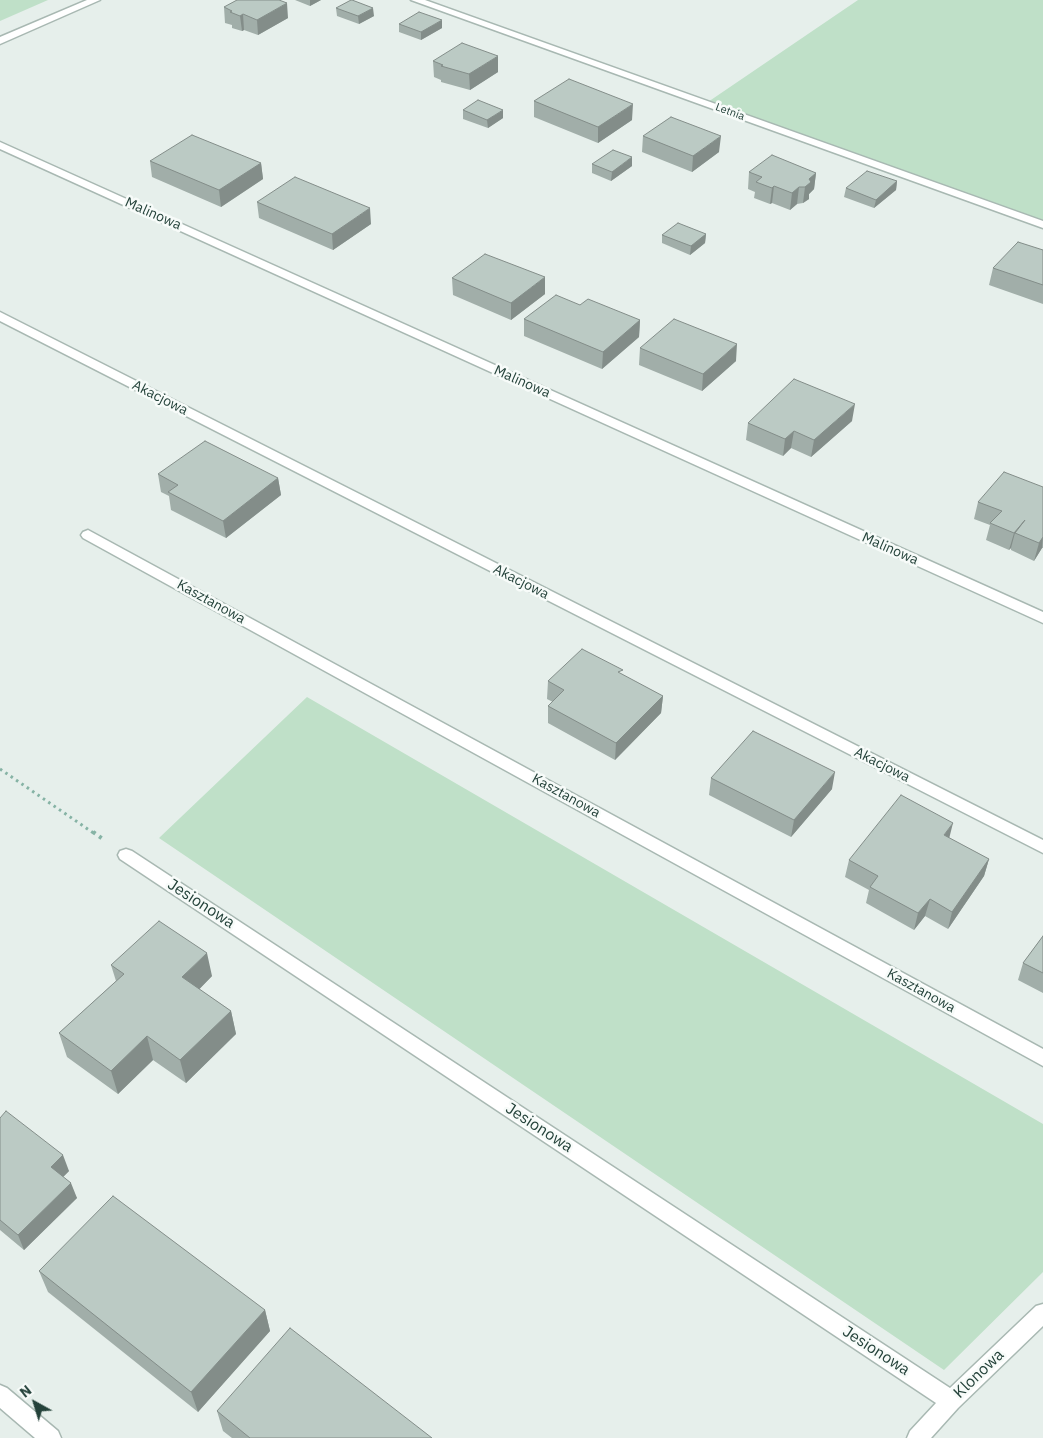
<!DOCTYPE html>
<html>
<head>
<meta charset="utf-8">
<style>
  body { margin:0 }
  #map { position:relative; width:1043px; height:1438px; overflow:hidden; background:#e6efeb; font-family:"IBM Plex Sans",sans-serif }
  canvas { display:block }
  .north { position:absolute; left:10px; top:1378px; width:50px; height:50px; -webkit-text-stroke:4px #f7fbf9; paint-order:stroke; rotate:321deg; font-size:14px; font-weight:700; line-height:20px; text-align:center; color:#24423a }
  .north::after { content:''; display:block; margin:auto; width:18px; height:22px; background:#24423a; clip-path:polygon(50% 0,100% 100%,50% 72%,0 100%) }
</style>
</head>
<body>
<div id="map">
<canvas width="1043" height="1438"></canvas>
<div class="north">N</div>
</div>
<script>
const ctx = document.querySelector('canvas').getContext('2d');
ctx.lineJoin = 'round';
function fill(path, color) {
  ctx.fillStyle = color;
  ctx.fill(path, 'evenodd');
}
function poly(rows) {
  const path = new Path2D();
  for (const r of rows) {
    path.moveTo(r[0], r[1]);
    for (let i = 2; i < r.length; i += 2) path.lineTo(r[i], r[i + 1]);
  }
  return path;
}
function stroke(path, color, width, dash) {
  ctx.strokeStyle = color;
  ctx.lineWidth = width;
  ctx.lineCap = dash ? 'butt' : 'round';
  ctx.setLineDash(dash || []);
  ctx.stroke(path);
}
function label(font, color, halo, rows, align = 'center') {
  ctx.font = font + ' "IBM Plex Sans",sans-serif';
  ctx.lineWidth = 5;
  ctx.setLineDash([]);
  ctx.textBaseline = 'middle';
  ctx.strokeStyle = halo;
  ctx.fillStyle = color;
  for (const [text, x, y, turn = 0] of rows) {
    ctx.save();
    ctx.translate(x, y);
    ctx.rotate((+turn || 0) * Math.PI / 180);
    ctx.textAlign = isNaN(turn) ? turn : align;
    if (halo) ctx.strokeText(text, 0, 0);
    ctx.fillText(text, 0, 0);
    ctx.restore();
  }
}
const green = poly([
  [0,0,48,0,0,21],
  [858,0,1043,0,1043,225,705,104],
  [307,697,1043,1124,1043,1272,944,1370,159,838]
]);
const pathFar1 = poly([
  [0,769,95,834]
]);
const path = poly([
  [93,832,103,839]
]);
const minor = poly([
  [87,0,100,0,0,44,0,37,87,0],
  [411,0,425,0,1043,221,1043,228,411,0],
  [0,142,1043,612,1043,623,0,149,0,142],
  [0,312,1043,840,1043,853,0,321,0,312],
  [88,530,1043,1049,1043,1066,83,538,81,535,83,532,88,530],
  [126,849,132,851,950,1388,1036,1306,1043,1304,1043,1326,958,1408,931,1438,907,1438,910,1431,936,1403,120,859,118,855,120,851,126,849],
  [0,1385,7,1388,58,1431,61,1438,35,1438,0,1408,0,1385]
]);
const wall = poly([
  [295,0,321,0,310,6],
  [224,7,288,18,258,35,244,30,242,31,232,28,232,25,225,23],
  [336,8,374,16,359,24,337,16],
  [399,24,442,28,421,40,399,32],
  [433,61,498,72,470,90,441,82,441,80,434,77],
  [534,101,632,120,598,143,534,117],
  [463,110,503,118,488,128,463,119],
  [643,136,719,152,692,172,642,152],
  [150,161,261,163,263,179,221,207,152,177],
  [592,164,632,166,611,181,592,173],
  [749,172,816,173,814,189,809,194,809,199,803,203,797,204,790,210,772,203,770,204,754,198,755,192,748,189],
  [897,181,896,190,874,208,844,197,846,188],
  [257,202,371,224,333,250,259,218],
  [706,234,705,243,690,255,662,243,662,235],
  [1043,250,1043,304,989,285,993,268],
  [452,278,545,294,511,320,453,295],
  [580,305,640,320,639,337,602,369,524,336,524,319],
  [640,348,736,361,702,391,639,365],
  [852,421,811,457,791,448,783,456,746,440,748,423],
  [158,474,278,478,281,495,226,538,171,510,169,496,161,492],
  [1043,487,1043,548,1042,548,1034,561,1011,550,1011,548,1009,550,986,540,990,525,974,519,978,502],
  [622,675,663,696,661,713,615,760,548,723,548,706,553,702,547,699,548,681],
  [711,778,832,789,791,837,709,795],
  [949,838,989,859,984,876,948,929,925,916,914,930,866,903,869,890,845,877,849,860],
  [1043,936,1043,993,1018,980,1023,963],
  [111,965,212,976,199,989,231,1011,236,1034,186,1083,153,1060,118,1094,67,1057,59,1033,116,981],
  [0,1118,69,1171,63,1177,77,1198,24,1250,0,1230],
  [39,1271,265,1310,270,1331,198,1412,48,1292],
  [217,1411,432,1438,232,1438,223,1431]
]);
const shadedWall = poly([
  [310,0,321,0,310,6],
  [287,3,288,18,258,35,257,20],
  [373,8,374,16,359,24,358,16],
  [243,14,244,30,242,31,240,16],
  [442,20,442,28,421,40,421,32],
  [498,56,498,72,470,90,469,74],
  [633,104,632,120,598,143,598,127],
  [503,110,503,118,488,128,487,120],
  [721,136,719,152,692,172,693,156],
  [632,157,632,166,611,181,612,172],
  [261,163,263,179,221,207,219,190],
  [816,173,814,189,809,194,809,199,803,203,805,187,809,179],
  [897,181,896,190,874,208,876,200],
  [774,186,772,203,770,204,772,188],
  [799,187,797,204,790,210,792,193],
  [370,208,371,224,333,250,332,234],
  [706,234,705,243,690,255,691,246],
  [545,277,545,294,511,320,511,303],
  [640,320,639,337,602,369,603,352],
  [737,344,736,361,702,391,703,374],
  [855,404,852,421,811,457,814,440],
  [794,431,791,448,783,456,785,439],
  [278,478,281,495,226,538,223,521],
  [1025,520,1015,533,1011,548,1009,550,1014,533],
  [1043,537,1042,548,1034,561,1039,543],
  [663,696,661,713,615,760,616,743],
  [835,772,832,789,791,837,794,820],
  [953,823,949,839,944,835],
  [989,859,984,876,948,929,952,912],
  [930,899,925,916,914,930,918,913],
  [207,953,212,976,188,1001,182,977],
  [231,1011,236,1034,186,1083,180,1060],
  [147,1036,153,1060,118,1094,111,1071],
  [63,1155,69,1171,57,1183,51,1167],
  [71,1183,77,1198,24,1250,18,1235],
  [265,1310,270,1331,198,1412,191,1392]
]);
const building = poly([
  [237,0,279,0,287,3,257,20,243,14,240,16,230,12,232,11,224,7,237,0],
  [351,0,352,0,373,8,358,16,336,8,351,0],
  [419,12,442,20,421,32,399,24,419,12],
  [462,43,498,56,469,74,441,66,443,65,433,61,462,43],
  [569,79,633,104,598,127,534,101,569,79],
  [478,100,503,110,487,120,463,110,478,100],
  [671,117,721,136,693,156,643,136,671,117],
  [192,135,261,163,219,190,150,161,192,135],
  [613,150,632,157,612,172,592,164,613,150],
  [772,155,816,173,809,179,811,182,805,187,799,187,792,193,774,186,772,188,756,182,762,177,749,172,772,155],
  [867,171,897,181,876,200,846,188,867,171],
  [295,177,370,208,332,234,257,202,295,177],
  [678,223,706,234,691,246,662,235,678,223],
  [1018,242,1043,250,1043,285,993,268,1018,242],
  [485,254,545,277,511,303,452,278,485,254],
  [556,295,580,305,588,299,640,320,603,352,524,319,556,295],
  [674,319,737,344,703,374,640,348,674,319],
  [794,379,855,404,814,440,794,431,785,439,748,423,794,379],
  [205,441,278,478,223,521,168,492,178,485,158,474,205,441],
  [1004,472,1043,487,1043,537,1039,543,1015,533,1025,520,1014,533,990,523,1002,511,978,502,1004,472],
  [582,649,623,670,618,672,663,696,616,743,548,706,564,690,548,681,582,649],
  [753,731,835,772,794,820,711,778,753,731],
  [901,795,953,823,944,835,989,859,952,912,930,899,918,913,870,887,878,876,849,860,901,795],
  [159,921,207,953,182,977,231,1011,180,1060,147,1036,111,1071,59,1033,124,974,111,965,159,921],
  [1043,936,1043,973,1023,963,1043,936],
  [6,1111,63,1155,51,1167,71,1183,18,1235,0,1220,0,1118,6,1111],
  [113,1196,265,1310,191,1392,39,1271,113,1196],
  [290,1328,432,1438,250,1438,217,1411,290,1328]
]);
const farStreetnames = [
  ["Letnia",730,112,20]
];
const streetNames = [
  ["Malinowa",153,214,24],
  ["Malinowa",522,382,24],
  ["Akacjowa",160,398,27],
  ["Malinowa",890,549,24],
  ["Akacjowa",521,582,27],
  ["Kasztanowa",211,602,29],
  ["Akacjowa",882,765,27],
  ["Kasztanowa",566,796,29],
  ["Kasztanowa",921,991,29]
];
const nearStreetnames = [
  ["Jesionowa",201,904,33],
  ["Jesionowa",539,1128,33],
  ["Jesionowa",876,1351,33],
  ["Klonowa",979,1374,-44]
];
fill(green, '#bfe0c8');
stroke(minor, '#a8b8b2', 3);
stroke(pathFar1, '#86b3a5', 3, [2.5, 4]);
stroke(path, '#86b3a5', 4, [3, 4.5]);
fill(minor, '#fff');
fill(wall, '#a1aea9');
fill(shadedWall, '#838d89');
fill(building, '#bbcac4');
stroke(building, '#838d89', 1);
label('11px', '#24423a', '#f7fbf9', farStreetnames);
label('14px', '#24423a', '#f7fbf9', streetNames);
label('16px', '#24423a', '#f7fbf9', nearStreetnames);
</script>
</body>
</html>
